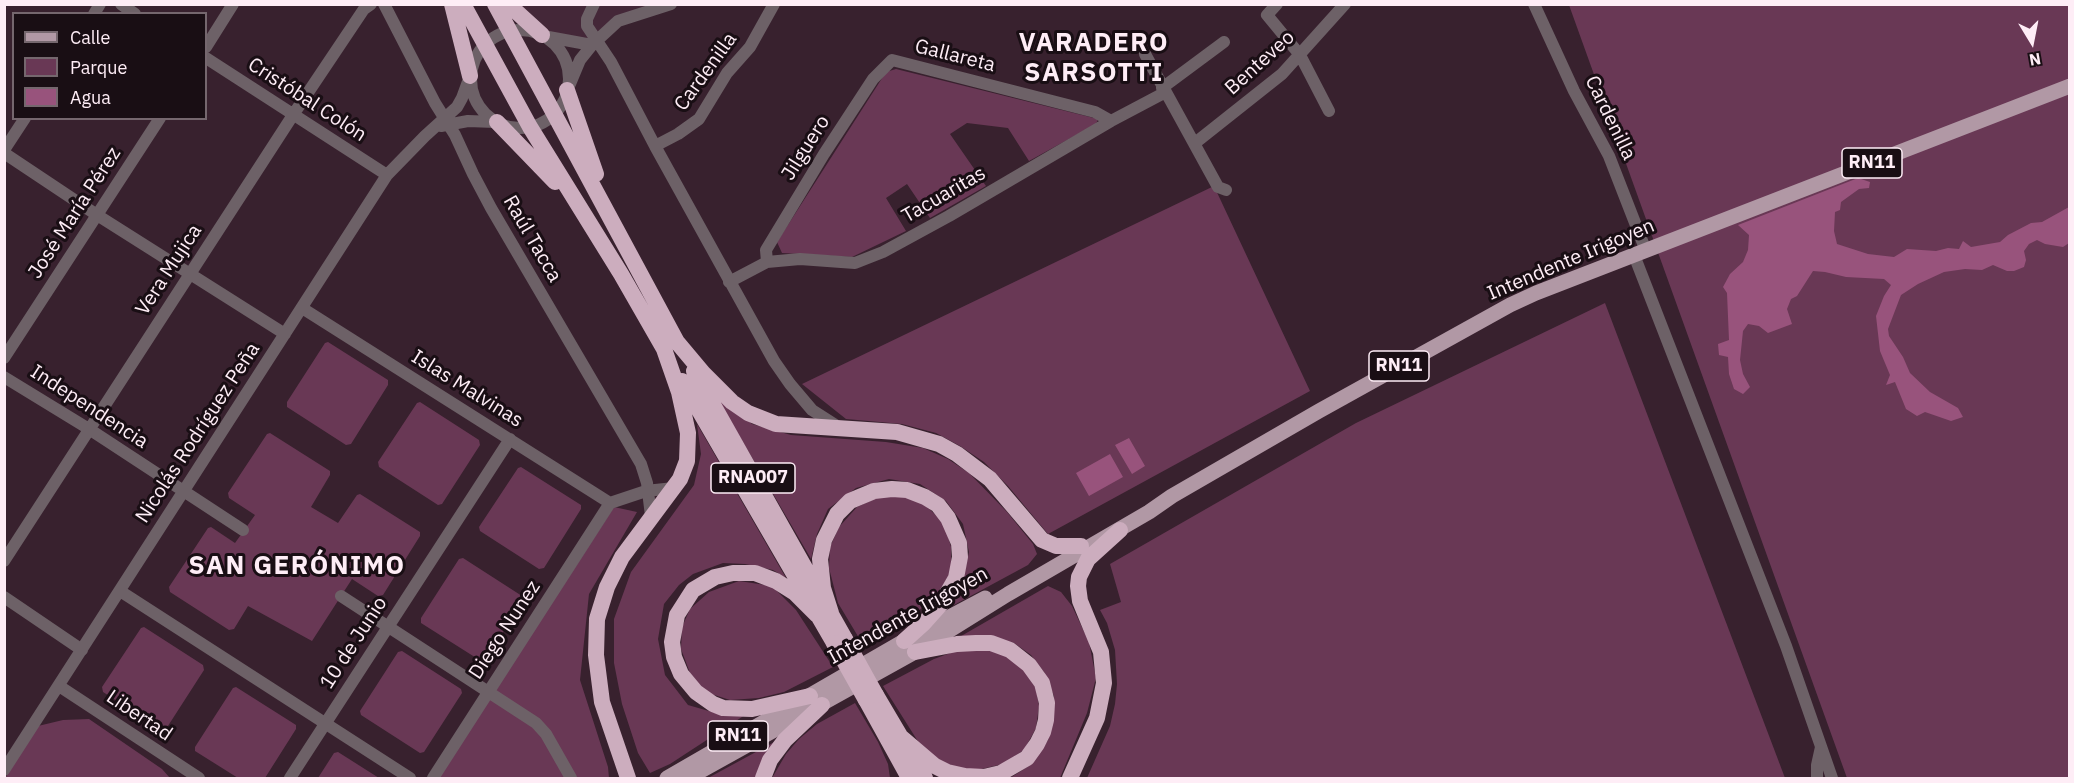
<!DOCTYPE html>
<html>
<head>
<meta charset="utf-8">
<style>
  body { margin:0 }
  #map { position:relative; width:2074px; height:783px; overflow:hidden; background:#38212e; font-family:"IBM Plex Sans",sans-serif }
  canvas { display:block }
  .frame { position:absolute; inset:0; border:6px solid #feedf6; pointer-events:none }
  .legend { position:absolute; left:12px; top:12px; width:195px; height:108px; box-sizing:border-box; background:#190e14; border:2px solid #75676e; margin:0; padding:8px 10px; list-style:none; font-size:18px; color:#feedf6 }
  .legend li { display:flex; align-items:center; gap:12px; height:30px }
  .legend b { width:30px; border:2px solid #75676e }
  .north { position:absolute; left:2002px; top:12px; width:60px; height:60px; -webkit-text-stroke:4px #190e14; paint-order:stroke; rotate:170deg; font-size:16px; font-weight:700; line-height:24px; text-align:center; color:#feedf6 }
  .north::after { content:''; display:block; margin:auto; width:21px; height:27px; background:#feedf6; clip-path:polygon(50% 0,100% 100%,50% 72%,0 100%) }
</style>
</head>
<body>
<div id="map">
<canvas width="2074" height="783"></canvas>
<div class="frame"></div>
<ul class="legend">
<li><b style="height:8px;background:#b198a5"></b>Calle</li>
<li><b style="height:16px;background:#693855"></b>Parque</li>
<li><b style="height:16px;background:#98537c"></b>Agua</li>
</ul>
<div class="north">N</div>
</div>
<script>
const ctx = document.querySelector('canvas').getContext('2d');
ctx.lineJoin = 'round';
function fill(path, color) {
  ctx.fillStyle = color;
  ctx.fill(path, 'evenodd');
}
function poly(rows) {
  const path = new Path2D();
  for (const r of rows) {
    if (r.length === 3) {
      path.moveTo(r[0] + r[2], r[1]);
      path.arc(r[0], r[1], r[2], 0, 2 * Math.PI);
      continue;
    }
    path.moveTo(r[0], r[1]);
    for (let i = 2; i < r.length; i += 2) path.lineTo(r[i], r[i + 1]);
  }
  return path;
}
function stroke(path, color, width, dash) {
  ctx.strokeStyle = color;
  ctx.lineWidth = width;
  ctx.lineCap = dash ? 'butt' : 'round';
  ctx.setLineDash(dash || []);
  ctx.stroke(path);
}
function label(font, color, halo, rows, align = 'center') {
  ctx.font = font + ' "IBM Plex Sans",sans-serif';
  ctx.lineWidth = 6;
  ctx.setLineDash([]);
  ctx.textBaseline = 'middle';
  ctx.strokeStyle = halo;
  ctx.fillStyle = color;
  for (const [text, x, y, turn = 0] of rows) {
    ctx.save();
    ctx.translate(x, y);
    ctx.rotate((+turn || 0) * Math.PI / 180);
    ctx.textAlign = isNaN(turn) ? turn : align;
    if (halo) ctx.strokeText(text, 0, 0);
    ctx.fillText(text, 0, 0);
    ctx.restore();
  }
}
const built = poly([
  [509,5,671,5,623,18,597,41,542,35]
]);
const green = poly([
  [1569,5,2069,5,2069,778,1847,778],
  [896,69,1098,119,1096,124,1029,161,1008,128,967,123,950,134,986,186,930,218,907,184,886,198,906,231,852,257,782,253,777,242,886,72],
  [1214,186,1310,391,1048,534,1008,486,984,462,960,446,936,433,902,424,846,419,802,384],
  [1605,303,1785,778,1087,778,1110,726,1115,704,1117,684,1115,650,1107,623,1100,610,1121,602,1110,564,1356,423],
  [328,342,388,380,388,385,351,444,346,445,287,407,287,402,325,343],
  [712,389,752,424,791,435,886,442,923,448,948,459,969,473,1007,512,1033,544,1037,554,1028,565,941,612,963,579,969,552,963,524,946,501,920,484,889,479,856,488,828,509,817,534,811,559],
  [420,402,479,440,480,445,442,504,438,505,379,467,378,462,417,403],
  [697,424,786,578,773,570,745,564,723,563,693,574,679,585,664,604,658,639,665,675,688,705,719,714,745,715,670,764,650,773,638,753,622,704,614,663,614,619,631,572,694,485,701,454],
  [270,433,330,471,330,475,311,507,338,523,357,495,360,494,420,532,420,536,383,595,378,596,352,579,312,641,248,606,234,629,229,630,170,592,169,587,208,528,211,527,235,543,255,515,229,498,228,493,267,434],
  [521,467,581,505,581,509,544,568,539,569,480,531,479,527,518,468],
  [904,495,923,503,945,524,951,547,951,572,937,595,909,619,865,648,838,603,829,568,830,547,839,527,857,507,881,496],
  [614,507,637,512,589,594,580,680,608,767,609,778,438,778],
  [463,558,522,596,523,601,485,660,481,661,421,623,421,618,459,559],
  [739,581,772,586,796,610,833,667,784,692,759,698,730,700,705,692,690,673,681,649,682,627,690,609,709,592],
  [1048,586,1061,592,1072,606,1089,642,1096,678,1087,713,1060,778,1010,778,1032,764,1048,740,1053,719,1054,696,1044,672,1031,655,1014,643,989,637,956,639],
  [144,627,203,665,204,670,166,729,162,730,103,692,102,687,141,628],
  [964,648,990,648,1011,657,1023,668,1036,688,1039,706,1036,728,1024,750,1003,764,973,771,944,765,919,743,883,686,934,659],
  [402,651,461,689,462,693,424,752,420,753,361,715,360,711,398,652],
  [236,687,296,725,296,729,265,778,238,778,195,751,195,747,233,688],
  [855,703,878,742,888,764,890,778,772,778,786,754,799,739,817,724],
  [89,719,162,769,170,778,5,778,38,726,63,720],
  [778,740,755,778,708,778],
  [338,752,379,778,318,778,334,753]
]);
const water = poly([
  [1858,178,1870,182,1869,188,1859,189,1841,202,1840,210,1835,212,1834,231,1837,244,1868,254,1894,257,1907,249,1936,251,1948,248,1959,249,1963,241,1971,247,2000,242,2008,235,2031,223,2042,222,2069,207,2069,243,2063,247,2045,244,2037,240,2029,244,2024,251,2026,260,2024,267,2014,271,2007,271,1993,265,1982,270,1965,269,1944,272,1918,284,1901,295,1888,329,1889,336,1903,357,1910,373,1930,392,1958,408,1963,417,1951,421,1925,412,1917,416,1906,409,1895,382,1886,385,1890,375,1880,351,1876,316,1884,296,1891,285,1884,279,1846,277,1825,272,1813,271,1797,296,1791,299,1787,309,1792,324,1768,333,1759,326,1748,324,1743,331,1740,360,1743,374,1750,387,1743,394,1734,389,1729,374,1728,357,1719,355,1718,344,1729,340,1727,293,1723,287,1730,274,1743,262,1748,250,1749,235,1738,225],
  [1129,438,1145,466,1132,474,1115,445],
  [1110,454,1123,477,1089,496,1076,473]
]);
const minor = poly([
  [121,4,135,14],
  [384,4,435,103,455,135,473,174,491,208,641,464,647,483,651,516],
  [594,4,587,19,587,26,611,62,655,146,774,361,790,384,812,410,837,426],
  [1277,4,1267,15,1300,55,1329,111],
  [1534,4,1574,91,1609,156,1646,251],
  [94,14,100,4],
  [520,79,49],
  [543,36,592,45],
  [206,47,233,4],
  [1145,54,1218,187,1226,190],
  [206,58,387,175],
  [570,84,580,60,592,45,618,21,671,4],
  [1162,88,1224,42],
  [441,126,468,121,495,122],
  [1195,143,1282,74,1345,4],
  [655,146,678,134,699,119,727,73,750,47,774,4],
  [4,150,25,118],
  [4,153,97,215,285,334],
  [1634,255,1786,646,1832,778],
  [767,262,766,250,824,154,873,79,892,60,1095,112,1111,121],
  [729,282,767,262,800,259,855,263,883,252,949,216,1111,121,1164,93],
  [302,308,610,503],
  [4,358,160,118],
  [4,377,89,429,243,530],
  [610,503,646,491,674,488],
  [4,561,293,115,364,9,371,4],
  [120,591,410,778],
  [341,596,536,723,546,734,571,778],
  [4,597,82,650],
  [59,686,199,778],
  [4,770,387,175,425,136,457,107,462,98,470,76],
  [290,778,510,439],
  [433,778,610,503],
  [1817,778,1817,765,1821,747]
]);
const major = poly([
  [667,778,904,641,985,598],
  [688,778,915,652,1008,594,1149,512,1172,496,1319,411,1510,305,1536,293,2070,86]
]);
const highway = poly([
  [452,4,470,76],
  [463,4,530,127,621,274,664,349,679,392,688,433,687,461,680,479,622,557,607,587,597,619,596,655,602,702,628,778],
  [495,4,677,342,703,373,732,402,748,413,776,424,897,432,939,444,957,454,990,479,1042,540,1056,546,1081,546],
  [508,4,542,35],
  [567,90,596,174],
  [497,122,555,182],
  [694,371,845,639],
  [682,381,834,643],
  [831,613,823,588,820,559,824,540,837,514,850,501,874,491,892,489,907,490,925,497,938,505,948,518,959,543,960,557,956,578,941,604,924,623,904,641],
  [876,695,925,778],
  [810,696,752,709,723,708,713,704,696,692,681,674,674,657,672,642,677,615,693,590,715,577,733,573,755,573,776,581,795,593,817,615],
  [866,700,909,778],
  [901,737,935,766,947,772,965,776,984,777,1001,773,1027,758,1037,744,1043,732,1046,720,1047,703,1042,683,1029,665,1010,650,991,643,976,643,957,644,915,652],
  [763,778,770,760,785,740,822,705],
  [1070,778,1097,718,1104,683,1101,652,1080,601,1078,586,1079,577,1088,559,1120,530]
]);
const highwayBridge = poly([
  [845,639,876,695],
  [834,643,866,700]
]);
const shields = [
  [1872,163,60],
  [1399,366,60],
  [753,478,84],
  [738,736,60]
];
const shieldNames = [
  ["RN11",1872,163],
  ["RN11",1399,366],
  ["RNA007",753,478],
  ["RN11",738,736]
];
const streetNames = [
  ["Gallareta",955,56,14],
  ["Benteveo",1260,63,-42],
  ["Cardenilla",706,72,-54],
  ["Cristóbal Colón",307,100,33],
  ["Cardenilla",1610,118,64],
  ["Jilguero",806,148,-58],
  ["Tacuaritas",944,195,-30],
  ["José María Pérez",75,213,-57],
  ["Raúl Tacca",532,239,60],
  ["Intendente Irigoyen",1571,260,-23],
  ["Vera Mujica",169,270,-57],
  ["Islas Malvinas",467,389,32],
  ["Independencia",89,407,33],
  ["Nicolás Rodríguez Peña",198,433,-57],
  ["Intendente Irigoyen",908,616,-29],
  ["Diego Nunez",505,630,-57],
  ["10 de Junio",354,643,-57],
  ["Libertad",139,716,34]
];
const districtNames = [
  ["VARADERO",1094,43],
  ["SARSOTTI",1094,73],
  ["SAN GERÓNIMO",297,566]
];
fill(built, '#442738');
fill(green, '#693855');
fill(water, '#98537c');
stroke(minor, '#6d6167', 12);
stroke(major, '#b198a5', 15);
stroke(highway, '#ccadbe', 16);
stroke(highwayBridge, '#ccadbe', 16);
for (const [x, y, w] of shields) {
  const box = new Path2D();
  box.roundRect(x - w / 2, y - 15, w, 30, 4.5);
  ctx.fillStyle = '#190e14';
  ctx.fill(box);
  stroke(box, '#feedf6', 1.5);
}
label('bold 18px', '#feedf6', null, shieldNames);
label('20px', '#feedf6', '#190e14', streetNames);
ctx.letterSpacing = '1.5px';
label('bold 26px', '#feedf6', '#190e14', districtNames);
ctx.letterSpacing = '0px';
</script>
</body>
</html>
